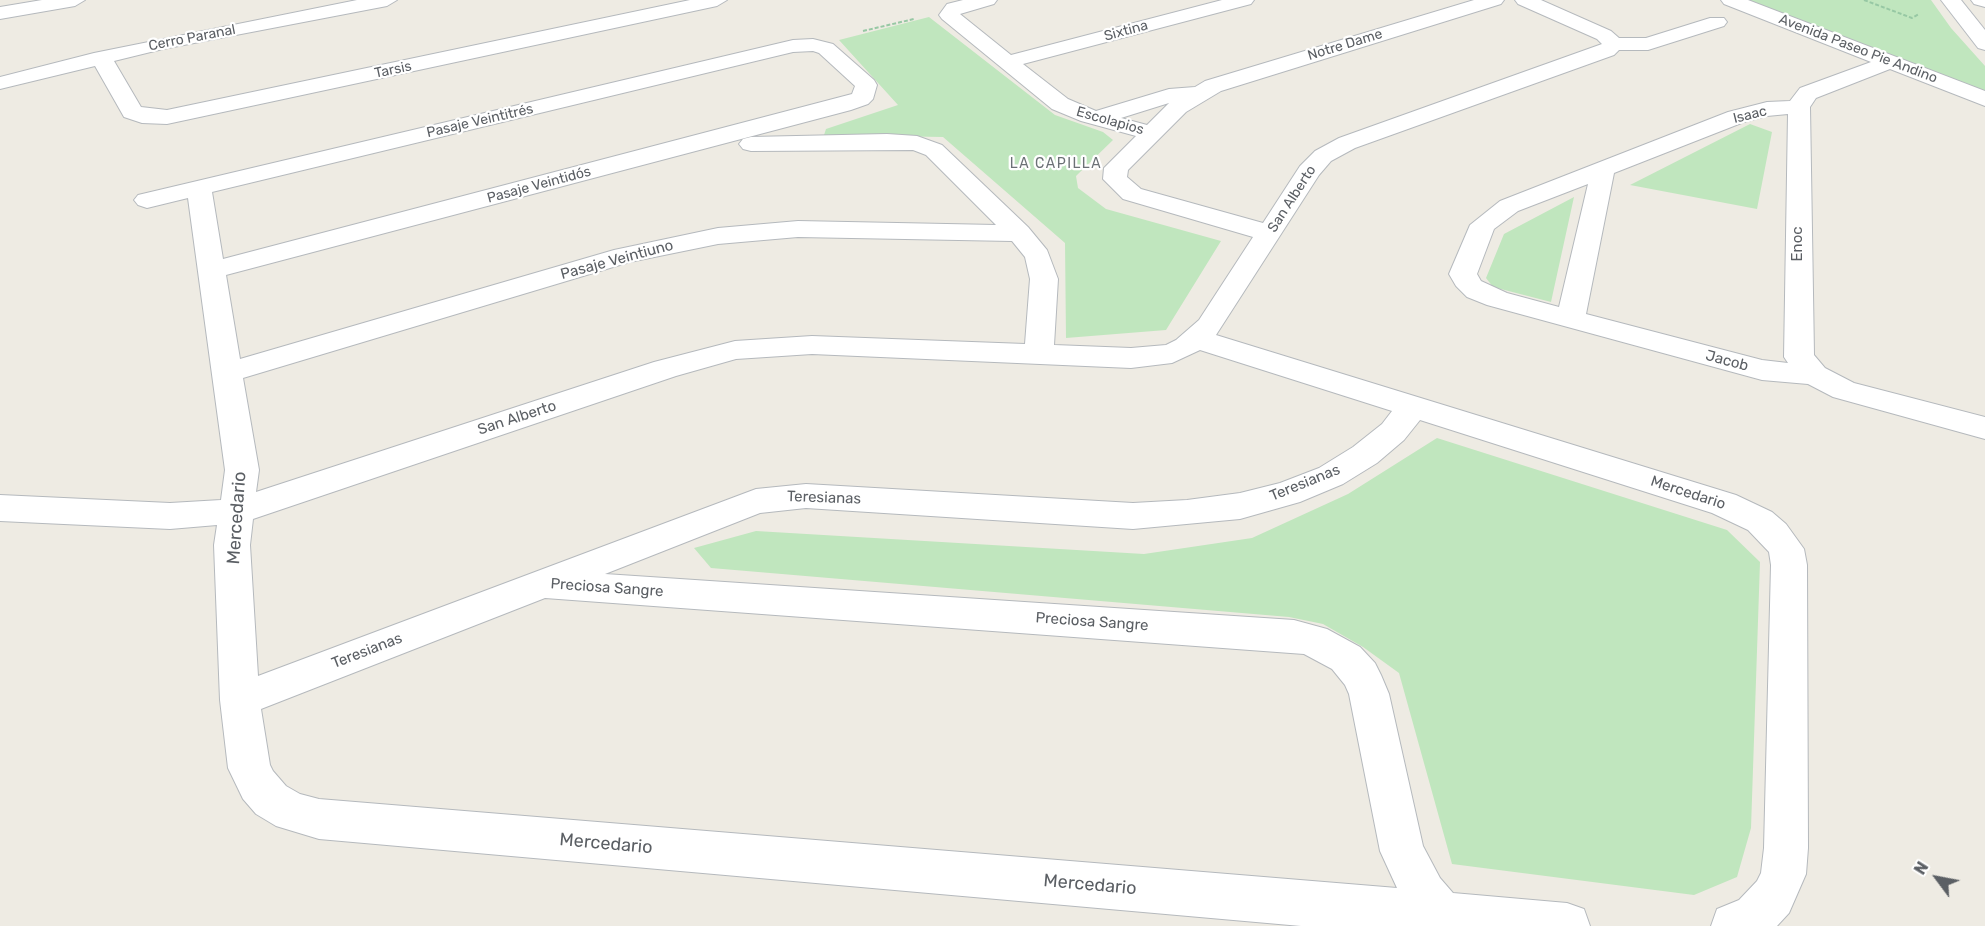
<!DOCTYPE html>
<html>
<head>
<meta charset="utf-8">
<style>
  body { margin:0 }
  #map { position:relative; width:1985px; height:926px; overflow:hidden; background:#eeebe3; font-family:Rubik,sans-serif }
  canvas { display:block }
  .north { position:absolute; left:1907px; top:848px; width:60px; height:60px; -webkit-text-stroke:4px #fff; paint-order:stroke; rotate:302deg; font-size:16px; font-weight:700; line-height:24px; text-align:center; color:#5b5f64 }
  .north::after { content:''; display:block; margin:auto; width:21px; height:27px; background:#5b5f64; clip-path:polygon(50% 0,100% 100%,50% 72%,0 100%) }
</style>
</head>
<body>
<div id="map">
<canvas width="1985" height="926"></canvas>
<div class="north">N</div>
</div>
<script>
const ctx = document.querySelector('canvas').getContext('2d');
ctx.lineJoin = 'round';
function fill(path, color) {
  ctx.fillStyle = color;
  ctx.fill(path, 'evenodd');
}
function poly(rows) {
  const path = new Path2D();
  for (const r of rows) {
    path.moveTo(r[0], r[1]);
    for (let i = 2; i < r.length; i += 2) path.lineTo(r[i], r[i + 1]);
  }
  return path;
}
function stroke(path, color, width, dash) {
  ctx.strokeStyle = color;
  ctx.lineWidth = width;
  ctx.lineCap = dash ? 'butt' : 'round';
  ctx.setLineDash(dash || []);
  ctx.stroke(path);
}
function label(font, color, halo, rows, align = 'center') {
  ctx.font = font + ' Rubik,sans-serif';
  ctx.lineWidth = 4.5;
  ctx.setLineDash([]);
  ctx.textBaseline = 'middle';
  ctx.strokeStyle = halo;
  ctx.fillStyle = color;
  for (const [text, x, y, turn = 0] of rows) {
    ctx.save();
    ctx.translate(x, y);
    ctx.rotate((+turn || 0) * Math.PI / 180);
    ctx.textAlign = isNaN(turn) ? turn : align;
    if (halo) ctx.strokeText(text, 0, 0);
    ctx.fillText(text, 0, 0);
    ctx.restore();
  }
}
const green = poly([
  [1749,0,1931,0,1951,28,1985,66,1985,91],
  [929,17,1055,115,1103,132,1113,140,1076,176,1078,188,1106,209,1221,241,1166,330,1066,338,1065,243,943,137,824,135,826,129,898,105,839,40],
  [1750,124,1772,132,1757,209,1630,185],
  [1574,197,1551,302,1493,287,1486,278,1504,234],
  [1437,438,1727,530,1760,562,1751,828,1737,877,1694,895,1452,864,1399,673,1363,647,1323,624,1289,617,711,568,694,548,756,531,1144,554,1252,538,1348,494]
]);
const path = poly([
  [1864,0,1912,18,1919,14],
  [863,31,914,19]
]);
const street = poly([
  [42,0,85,0,75,6,0,19,0,7,42,0],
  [357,0,397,0,387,6,163,49,114,61,141,107,167,110,690,0,727,0,717,6,167,124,142,123,124,117,95,66,0,89,0,77,94,53,357,0],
  [963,0,997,0,994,4,960,14,1011,55,1222,0,1254,0,1251,4,1023,64,1068,99,1096,111,1169,89,1195,87,1205,81,1474,0,1504,0,1501,4,1221,91,1186,112,1128,170,1127,177,1141,189,1263,223,1300,166,1315,151,1339,138,1602,44,1597,39,1518,4,1515,0,1541,0,1611,31,1619,38,1646,38,1710,18,1724,18,1727,22,1724,26,1648,50,1619,50,1614,55,1355,148,1331,161,1319,175,1216,335,1736,495,1772,512,1786,524,1804,549,1807,565,1808,848,1806,874,1789,913,1777,926,1711,926,1717,909,1739,900,1757,881,1761,873,1764,848,1771,565,1769,552,1748,530,1712,513,1420,420,1404,440,1377,463,1343,484,1300,502,1240,519,1133,529,806,508,760,513,605,574,1294,620,1327,629,1360,647,1375,663,1381,675,1389,694,1423,846,1440,878,1453,893,1567,903,1584,909,1590,926,1301,926,319,839,276,826,256,814,243,799,228,768,220,700,214,545,217,525,170,529,0,521,0,495,170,503,221,500,225,470,188,198,147,208,138,205,134,200,138,195,793,40,813,39,833,44,874,80,877,85,873,99,868,104,851,110,226,275,240,359,614,250,718,228,798,221,996,225,926,155,913,150,751,151,743,149,739,144,743,139,751,137,887,134,917,136,942,145,1028,227,1047,250,1058,279,1054,345,1131,348,1166,345,1176,340,1199,320,1253,237,1123,199,1103,179,1104,168,1136,136,1081,121,1052,109,942,19,939,15,947,4,963,0],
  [813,51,819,53,855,86,852,94,223,259,212,192,793,52,813,51],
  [1169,103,1147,125,1121,118,1169,103],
  [798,237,1012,241,1025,257,1030,279,1025,344,812,336,735,341,654,362,256,492,259,470,243,378,630,262,718,244,798,237],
  [1200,350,1392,411,1382,424,1353,447,1319,468,1280,483,1240,493,1187,500,1133,503,806,484,756,489,258,676,250,545,253,519,676,376,736,359,812,354,1131,368,1172,363,1200,350],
  [545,598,1304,654,1332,669,1345,685,1349,694,1380,851,1397,888,319,799,300,794,286,786,273,771,270,765,261,709,545,598],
  [1721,0,1748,0,1985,91,1985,106,1890,69,1816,98,1810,107,1814,355,1825,368,1854,383,1985,417,1985,439,1833,397,1808,384,1762,380,1487,305,1467,297,1456,286,1449,274,1470,225,1500,201,1728,112,1767,102,1790,101,1800,88,1871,62,1724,4,1721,0],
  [1788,114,1784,357,1788,363,1762,360,1586,314,1614,173,1744,122,1767,116,1788,114],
  [1588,184,1559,307,1507,293,1481,281,1477,274,1494,229,1518,211,1588,184],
  [1971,0,1985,0,1985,7,1974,4,1971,0]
]);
const secondary = poly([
  [1941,0,1961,0,1985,30,1985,50,1978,48,1941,0]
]);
const farStreetnames = [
  ["Sixtina",1126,31,-15],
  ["Cerro Paranal",192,38,-11],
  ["Notre Dame",1345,45,-17],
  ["Avenida Paseo Pie Andino",1858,49,21],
  ["Tarsis",393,70,-12],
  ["Isaac",1750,115,-14],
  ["Pasaje Veintitrés",480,121,-13],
  ["Escolapios",1110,121,16],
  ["Pasaje Veintidós",539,185,-15],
  ["San Alberto",1292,199,-57]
];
const farNeighbourhoodnames = [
  ["LA CAPILLA",1056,164]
];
const streetNames = [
  ["Enoc",1798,244,-90],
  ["Pasaje Veintiuno",617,260,-15],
  ["Jacob",1727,361,15],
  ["San Alberto",517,418,-18],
  ["Teresianas",1305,483,-22],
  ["Mercedario",1688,493,18],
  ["Teresianas",824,498,2],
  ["Preciosa Sangre",607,588,4],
  ["Preciosa Sangre",1092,622,4],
  ["Teresianas",367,651,-21]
];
const nearStreetnames = [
  ["Mercedario",237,518,-86],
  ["Mercedario",606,844,5],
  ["Mercedario",1090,885,5]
];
fill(green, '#c0e6be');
stroke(street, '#b5b9bd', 2);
stroke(secondary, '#b6babf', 2);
stroke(path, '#97c8a4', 2, [4, 2]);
fill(street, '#fff');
fill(secondary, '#fff');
label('14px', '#5b5f64', '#fff', farStreetnames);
ctx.letterSpacing = '1.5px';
label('14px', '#6c7176', '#fff', farNeighbourhoodnames);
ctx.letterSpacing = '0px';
label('15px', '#5b5f64', '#fff', streetNames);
label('18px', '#5b5f64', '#fff', nearStreetnames);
</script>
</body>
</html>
